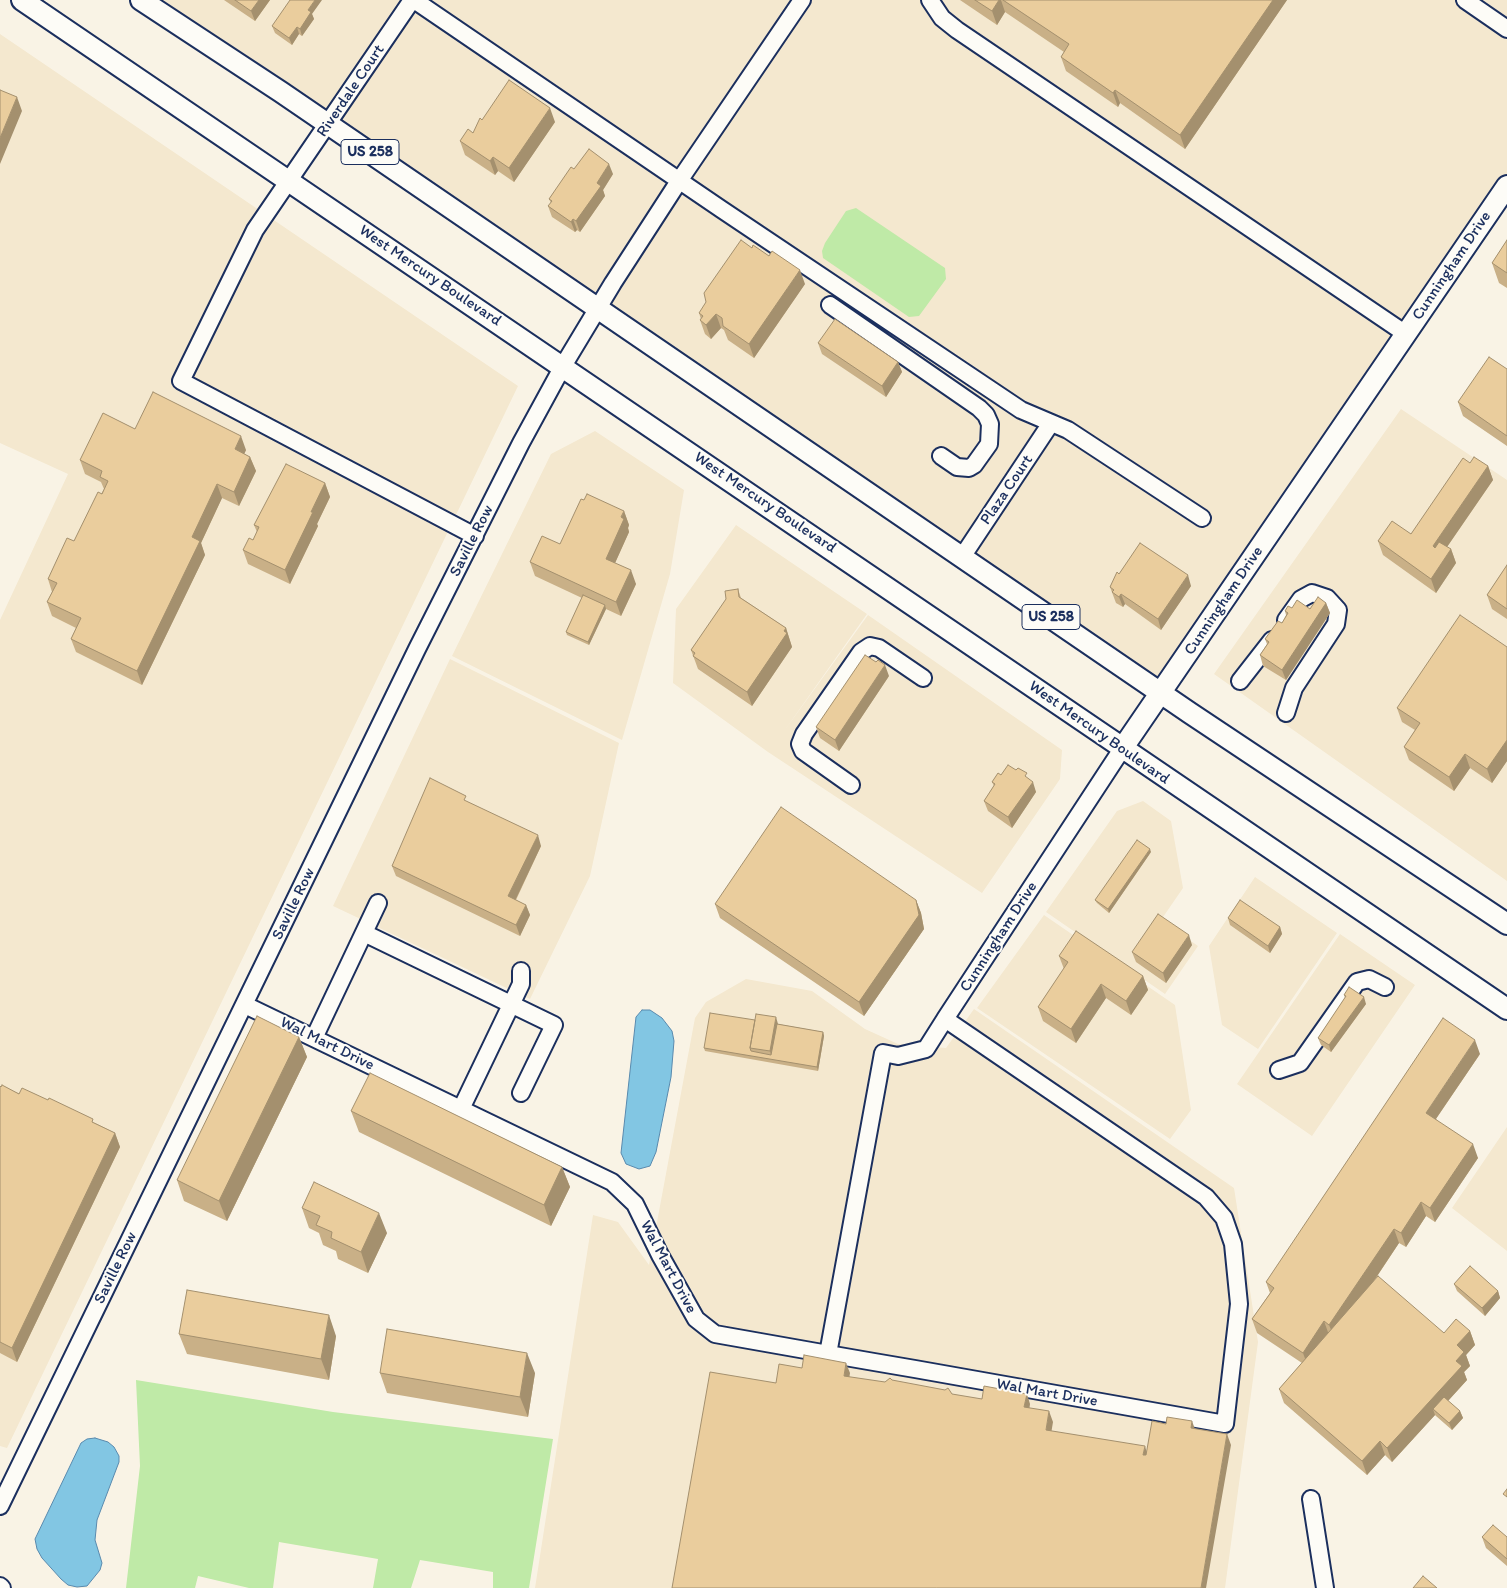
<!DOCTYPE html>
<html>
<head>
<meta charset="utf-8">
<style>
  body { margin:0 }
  canvas { display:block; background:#f9f3e5 }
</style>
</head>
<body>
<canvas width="1507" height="1588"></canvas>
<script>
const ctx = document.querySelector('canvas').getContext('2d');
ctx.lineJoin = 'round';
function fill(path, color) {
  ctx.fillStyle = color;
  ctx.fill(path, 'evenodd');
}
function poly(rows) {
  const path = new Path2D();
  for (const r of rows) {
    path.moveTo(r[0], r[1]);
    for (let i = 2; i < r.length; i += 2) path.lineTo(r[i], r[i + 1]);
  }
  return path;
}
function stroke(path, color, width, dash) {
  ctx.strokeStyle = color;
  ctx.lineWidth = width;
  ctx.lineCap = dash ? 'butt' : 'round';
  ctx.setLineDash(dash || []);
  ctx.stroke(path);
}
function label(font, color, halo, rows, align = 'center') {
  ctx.font = font + ' Itim,sans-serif';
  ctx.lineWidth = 4;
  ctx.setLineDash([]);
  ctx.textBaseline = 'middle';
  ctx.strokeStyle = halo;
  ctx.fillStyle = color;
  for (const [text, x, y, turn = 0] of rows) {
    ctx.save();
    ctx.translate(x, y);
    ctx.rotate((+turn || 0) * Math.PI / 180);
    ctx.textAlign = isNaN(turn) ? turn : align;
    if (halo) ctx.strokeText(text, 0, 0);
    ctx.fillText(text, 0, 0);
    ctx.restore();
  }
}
const built = poly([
  [141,0,1507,0,1507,186,1165,691],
  [0,34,518,386,7,1448,0,1446,0,620,68,474,0,443],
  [1401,409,1507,480,1507,881,1214,674],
  [595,431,684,490,670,574,622,740,452,656,551,454],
  [736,525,867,614,782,734,868,615,1062,750,1060,779,982,893,768,752,673,683,676,609],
  [450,659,619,743,590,876,530,999,333,906],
  [1143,801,1171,821,1183,888,1161,920,1198,946,1165,994,1046,912,1117,811],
  [1255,877,1337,933,1258,1049,1222,1025,1209,946],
  [1044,915,1175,1005,1191,1110,1170,1139,977,1008],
  [1340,934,1415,985,1312,1136,1237,1084],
  [746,979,812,991,865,1029,898,1044,946,1048,974,1009,1234,1188,1258,1342,1225,1588,535,1588,593,1215,618,1222,649,1265,695,1018,706,1002],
  [1507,1127,1507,1251,1452,1208]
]);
const green = poly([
  [856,208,945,268,946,279,919,316,909,317,823,258,822,251,825,243,846,211],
  [136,1380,333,1412,553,1439,529,1588,493,1588,493,1572,420,1560,411,1588,373,1588,378,1559,279,1542,273,1588,249,1588,198,1576,195,1588,126,1588,140,1466]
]);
const water = poly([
  [642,1010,650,1010,662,1018,672,1031,674,1041,671,1077,656,1152,650,1166,639,1169,626,1164,621,1153,636,1017,642,1010],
  [95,1438,108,1442,114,1447,119,1456,119,1462,97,1520,95,1540,102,1563,100,1570,87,1586,77,1587,68,1585,61,1579,42,1558,37,1549,35,1539,81,1443,87,1439,95,1438]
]);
const minor = poly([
  [412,0,255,230,181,381,475,536],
  [414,0,721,209,1021,410,1068,430,1202,518],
  [930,0,942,18,957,30,1406,334],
  [1465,0,1507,29],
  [830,305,979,408,986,415,990,424,989,444,974,465,969,468,957,467,941,456],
  [962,557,1051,423],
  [1286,620,1301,599,1312,593,1327,598,1338,610,1336,624,1294,688,1286,713],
  [1240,681,1272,640],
  [851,785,803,751,800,744,804,734,861,652,870,646,879,648,923,678],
  [364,933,554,1025,521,1093],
  [245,1005,612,1182,635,1204,660,1255,696,1319,715,1334,828,1354,874,1362,915,1369,1225,1424,1239,1304,1233,1244,1224,1218,1206,1197,945,1019,926,1049,898,1056,883,1053,828,1354],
  [945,1019,1122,749],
  [314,1038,378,903],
  [1279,1070,1300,1063,1357,982,1369,979,1385,987],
  [461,1109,521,984,521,971],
  [1311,1499,1325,1588],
  [0,1506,417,649,521,443,563,366,613,283,679,181,802,0],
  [0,1586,2,1588]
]);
const major = poly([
  [22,0,1507,1009],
  [141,0,281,92,1190,713,1507,924],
  [1122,749,1507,186]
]);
const wall = poly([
  [224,0,270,0,255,21],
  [960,0,1287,0,1185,149,1120,103,1118,107,1066,71,1061,57,1064,52,1005,12,997,25],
  [312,14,314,19,302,36,299,34,292,45,275,33,272,26],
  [482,120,555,122,514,182,498,171,495,175,465,155,460,141,473,133],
  [574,169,613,174,603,190,605,196,580,232,577,230,575,232,552,217,548,206,551,203,549,199],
  [1507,240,1507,288,1499,283,1492,263],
  [805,284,754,358,728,340,724,330,721,328,711,339,705,334,700,320,701,319,699,313],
  [818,343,898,362,902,372,886,397,822,354],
  [1507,369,1507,446,1463,416,1458,402],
  [135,429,246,450,244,454,250,457,256,471,239,506,222,498,201,543,205,555,142,685,76,652,71,639,76,628,52,616,47,602,52,592,48,579,74,541,104,489,101,482,85,474,80,460],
  [1470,463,1488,466,1493,480,1447,547,1451,549,1456,563,1436,593,1383,555,1378,541,1411,534],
  [325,483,330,497,317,524,318,526,290,584,248,564,243,550,253,540,257,532,254,525],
  [624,511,629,525,628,528,629,532,615,563,636,584,621,616,606,609,589,645,567,635,566,632,582,598,535,576,530,562,560,544],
  [1507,565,1507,619,1492,609,1487,595],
  [1119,574,1191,586,1161,630,1125,604,1123,607,1116,603,1110,587],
  [738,589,741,598,786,628,792,647,752,706,698,669,691,650],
  [1326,603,1330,613,1286,680,1263,666,1260,655,1267,644,1265,639,1282,623,1286,615,1285,611,1292,608,1310,609],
  [1507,647,1507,761,1492,783,1470,768,1454,791,1409,760,1404,747,1415,730,1402,722,1397,708],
  [889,676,839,751,820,738,816,727],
  [1001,775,1029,779,1036,792,1012,828,988,811,984,801,994,786,992,782],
  [468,802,541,846,516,900,526,905,530,915,520,936,396,876,392,866],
  [1151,852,1109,913,1097,903,1095,900],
  [916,900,921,913,924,929,864,1016,720,918,715,904],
  [1228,918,1280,927,1282,934,1270,953,1230,925],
  [1192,945,1166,983,1136,962,1132,952],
  [1059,956,1143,976,1148,990,1131,1015,1106,998,1076,1043,1043,1021,1038,1007,1064,969],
  [1344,995,1366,1004,1331,1052,1321,1045,1318,1038,1345,998],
  [778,1024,823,1032,824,1036,818,1071,705,1051,704,1048],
  [299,1037,307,1057,227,1221,184,1201,177,1180],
  [1480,1054,1436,1119,1478,1158,1435,1222,1426,1216,1406,1247,1399,1243,1374,1281,1444,1333,1470,1331,1475,1345,1466,1355,1470,1366,1464,1372,1467,1380,1448,1401,1460,1411,1463,1418,1452,1430,1436,1416,1435,1415,1392,1462,1385,1455,1367,1475,1284,1403,1279,1389,1302,1363,1257,1333,1252,1319,1270,1293,1266,1282],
  [0,1086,95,1123,115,1133,120,1147,17,1362,0,1353],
  [351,1111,562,1167,570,1187,551,1226,359,1132],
  [302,1208,387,1233,368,1273,338,1259,336,1251,323,1245,319,1233,309,1228],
  [1454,1284,1498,1291,1500,1298,1485,1316,1457,1291],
  [179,1334,336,1336,329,1380,187,1354],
  [380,1373,535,1373,528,1417,387,1393],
  [1482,1537,1507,1537,1507,1566,1486,1548]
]);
const shadedWall = poly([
  [259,0,270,0,255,21,251,11],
  [315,0,322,0,312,14,314,19,302,36,300,29,308,10],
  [999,0,1001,0,1005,12,997,25,992,11],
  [1273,0,1287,0,1185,149,1180,135],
  [297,27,299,34,292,45,289,38],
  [1115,90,1120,103,1118,107,1113,93],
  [17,97,22,111,0,164,0,138],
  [550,108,555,122,514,182,509,168],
  [493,157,498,171,495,175,490,161],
  [609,164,613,174,603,190,605,196,580,232,576,221,597,183],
  [573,219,577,230,575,232,571,222],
  [800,270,805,284,754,358,749,344],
  [716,314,721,328,711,339,706,325],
  [898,362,902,372,886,397,882,386],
  [241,436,246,450,240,463,235,449],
  [250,457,256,471,239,506,234,492],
  [1488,466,1493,480,1438,560,1433,546],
  [325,483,330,497,317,524,318,526,290,584,285,570,311,512],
  [217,484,222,498,201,543,205,555,142,685,137,671,192,537],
  [624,511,629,525,628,528,629,532,611,572,606,559],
  [1451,549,1456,563,1436,593,1431,579],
  [631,570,636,584,621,616,616,602],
  [1188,575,1191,586,1161,630,1158,619],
  [1121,594,1125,604,1123,607,1119,597],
  [1326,603,1330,613,1286,680,1282,670],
  [605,605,606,609,589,645,588,642],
  [786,628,792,647,752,706,747,692],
  [885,665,889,676,839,751,835,740],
  [1507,740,1507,761,1492,783,1487,769],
  [1465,754,1470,768,1454,791,1449,777],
  [1033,782,1036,792,1012,828,1008,817],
  [538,835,541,846,512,907,508,896],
  [1150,849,1151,852,1109,913,1108,909],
  [916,900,921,913,924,929,864,1016,859,1002],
  [526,905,530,915,520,936,516,925],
  [1280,927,1282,934,1270,953,1268,946],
  [1189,935,1192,945,1166,983,1163,973],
  [1143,976,1148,990,1131,1015,1126,1001],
  [1101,984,1106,998,1076,1043,1071,1029],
  [1364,997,1366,1004,1331,1052,1329,1045],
  [776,1017,778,1024,772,1058,770,1051],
  [823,1032,824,1036,818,1071,817,1067],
  [299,1037,307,1057,227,1221,219,1201],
  [1475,1040,1480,1054,1431,1126,1426,1113],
  [115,1133,120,1147,17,1362,12,1348],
  [1473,1144,1478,1158,1435,1222,1430,1208],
  [562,1167,570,1187,551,1226,544,1205],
  [1421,1202,1426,1216,1406,1247,1401,1233],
  [379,1213,387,1233,368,1273,361,1252],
  [1394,1229,1399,1243,1335,1339,1329,1325],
  [1498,1291,1500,1298,1485,1316,1482,1308],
  [329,1315,336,1336,329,1380,321,1359],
  [1324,1321,1329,1335,1308,1367,1303,1353],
  [1470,1331,1475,1345,1466,1355,1470,1366,1464,1372,1467,1380,1437,1413,1433,1409,1435,1415,1392,1462,1387,1448,1456,1361,1457,1345],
  [527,1353,535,1373,528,1417,520,1397],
  [846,1363,850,1373,848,1386,844,1376],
  [1027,1394,1030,1404,1028,1418,1024,1407],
  [1049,1411,1053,1422,1050,1440,1046,1430],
  [1460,1411,1463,1418,1452,1430,1449,1423],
  [1192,1421,1196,1432,1191,1428],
  [1227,1434,1231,1445,1206,1588,1201,1588],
  [1380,1441,1385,1455,1367,1475,1362,1461],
  [1145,1446,1148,1457,1143,1455]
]);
const building = poly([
  [235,0,259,0,251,11,235,0],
  [290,0,315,0,308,10,311,12,300,29,297,27,289,38,272,26,290,0],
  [975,0,999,0,992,11,975,0],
  [1003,0,1273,0,1180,135,1115,90,1113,93,1061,57,1069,44,1003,0],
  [509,80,550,108,509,168,493,157,490,161,460,141,468,129,473,133,480,118,482,120,509,80],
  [0,90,17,97,0,138,0,90],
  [589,149,609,164,597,183,601,186,576,221,573,219,571,222,548,206,552,201,549,199,571,167,574,169,589,149],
  [741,240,752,248,753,245,769,256,772,251,800,270,749,344,723,326,722,318,716,314,706,325,700,320,703,316,699,313,706,302,704,293,741,240],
  [1507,240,1507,273,1492,263,1507,240],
  [835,319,898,362,882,386,818,343,835,319],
  [1489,357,1507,369,1507,436,1458,402,1489,357],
  [153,392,241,436,235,449,250,457,234,492,217,484,192,537,200,541,137,671,71,639,81,618,47,602,57,583,48,579,67,538,74,541,98,492,102,494,108,481,100,477,102,471,80,460,103,413,135,429,153,392],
  [1474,457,1488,466,1433,546,1435,548,1439,542,1451,549,1431,579,1378,541,1392,521,1411,534,1463,458,1470,463,1474,457],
  [286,464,325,483,311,512,313,512,285,570,243,550,249,538,253,540,259,527,254,525,286,464],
  [587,494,624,511,621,517,624,519,606,559,631,570,616,602,530,562,542,536,560,544,581,499,584,500,587,494],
  [1140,543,1188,575,1158,619,1121,594,1119,597,1112,592,1114,590,1110,587,1117,572,1119,574,1140,543],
  [1507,565,1507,609,1487,595,1507,565],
  [738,589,739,597,786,628,784,631,787,633,747,692,693,656,695,653,691,650,726,599,725,591,738,589],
  [583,595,605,605,588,642,566,632,583,595],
  [1318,597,1326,603,1282,670,1260,655,1269,642,1265,639,1278,621,1282,623,1288,613,1285,611,1288,606,1292,608,1297,600,1310,609,1318,597],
  [1460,615,1507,647,1507,740,1487,769,1465,754,1449,777,1404,747,1420,723,1397,708,1460,615],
  [865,655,876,662,878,660,885,665,835,740,816,727,865,655],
  [1008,765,1016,770,1018,768,1027,773,1025,776,1033,782,1008,817,984,801,995,784,992,782,998,773,1001,775,1008,765],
  [430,778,466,796,464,800,538,835,508,896,526,905,516,925,392,866,430,778],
  [781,807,916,900,919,915,859,1002,715,904,781,807],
  [1137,840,1150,849,1108,909,1095,900,1137,840],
  [1240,900,1280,927,1268,946,1228,918,1240,900],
  [1158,914,1189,935,1163,973,1132,952,1158,914],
  [1076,931,1143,976,1126,1001,1101,984,1071,1029,1038,1007,1068,962,1059,956,1076,931],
  [1349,987,1364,997,1329,1045,1318,1038,1346,996,1344,995,1349,987],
  [710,1013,755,1020,750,1048,751,1051,771,1055,777,1024,823,1032,817,1067,704,1048,710,1013],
  [756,1014,776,1017,770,1051,750,1048,756,1014],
  [257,1016,299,1037,219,1201,177,1180,257,1016],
  [1443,1018,1475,1040,1426,1113,1473,1144,1430,1208,1421,1202,1401,1233,1394,1229,1329,1325,1324,1321,1303,1353,1252,1319,1274,1288,1266,1282,1443,1018],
  [370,1073,562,1167,544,1205,351,1111,370,1073],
  [2,1085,19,1094,22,1088,48,1100,49,1098,93,1119,92,1122,115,1133,12,1348,0,1342,0,1086,1,1087,2,1085],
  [314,1182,379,1213,361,1252,331,1238,332,1232,316,1225,320,1216,302,1208,314,1182],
  [1470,1266,1498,1291,1482,1308,1454,1284,1470,1266],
  [1378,1276,1444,1333,1456,1319,1470,1331,1457,1345,1464,1352,1456,1361,1462,1366,1387,1448,1380,1441,1362,1461,1279,1389,1378,1276],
  [187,1290,329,1315,321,1359,179,1334,187,1290],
  [387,1329,527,1353,520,1397,380,1373,387,1329],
  [804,1355,846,1363,844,1376,885,1382,890,1378,892,1380,945,1390,948,1388,952,1394,982,1399,984,1386,1027,1394,1024,1407,1049,1411,1046,1430,1145,1446,1143,1455,1146,1455,1152,1421,1166,1424,1167,1417,1192,1421,1191,1428,1227,1434,1201,1588,672,1588,710,1372,776,1383,779,1364,802,1368,804,1355],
  [1444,1397,1460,1411,1449,1423,1433,1409,1444,1397],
  [1507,1489,1507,1497,1503,1494,1507,1489],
  [1493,1525,1507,1537,1507,1559,1482,1537,1493,1525],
  [1423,1576,1437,1588,1413,1588,1423,1576]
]);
const shields = [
  [370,152,58],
  [1051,617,58]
];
const shieldNames = [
  ["US 258",370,152],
  ["US 258",1051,617]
];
const streetNames = [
  ["Riverdale Court",351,91,-56],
  ["Cunningham Drive",1452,266,-56],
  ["West Mercury Boulevard",430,276,34],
  ["Plaza Court",1007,490,-56],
  ["West Mercury Boulevard",765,503,34],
  ["Saville Row",472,541,-63],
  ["Cunningham Drive",1224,601,-56],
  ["West Mercury Boulevard",1099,733,35],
  ["Saville Row",294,904,-64],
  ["Cunningham Drive",999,937,-57],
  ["Wal Mart Drive",327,1044,26],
  ["Wal Mart Drive",668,1267,62],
  ["Saville Row",116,1268,-64],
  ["Wal Mart Drive",1047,1393,10]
];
fill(built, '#f4e8cf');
fill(green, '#bfeaa7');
fill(water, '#82c6e3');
stroke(water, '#598aae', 1);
stroke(minor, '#1b2f5e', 20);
stroke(major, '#1b2f5e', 24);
stroke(minor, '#fdfcf7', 16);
stroke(major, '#fdfcf7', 20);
fill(wall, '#c9b087');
fill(shadedWall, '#a4906e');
fill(building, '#eacd9d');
stroke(building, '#a4906e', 1);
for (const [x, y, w] of shields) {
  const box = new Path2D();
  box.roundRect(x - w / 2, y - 12.5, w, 25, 4);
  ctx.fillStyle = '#fdfcf7';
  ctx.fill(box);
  stroke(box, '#1b2f5e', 1);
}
label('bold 15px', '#1b2f5e', null, shieldNames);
label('16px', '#1b2f5e', '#fdfcf7', streetNames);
</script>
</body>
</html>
